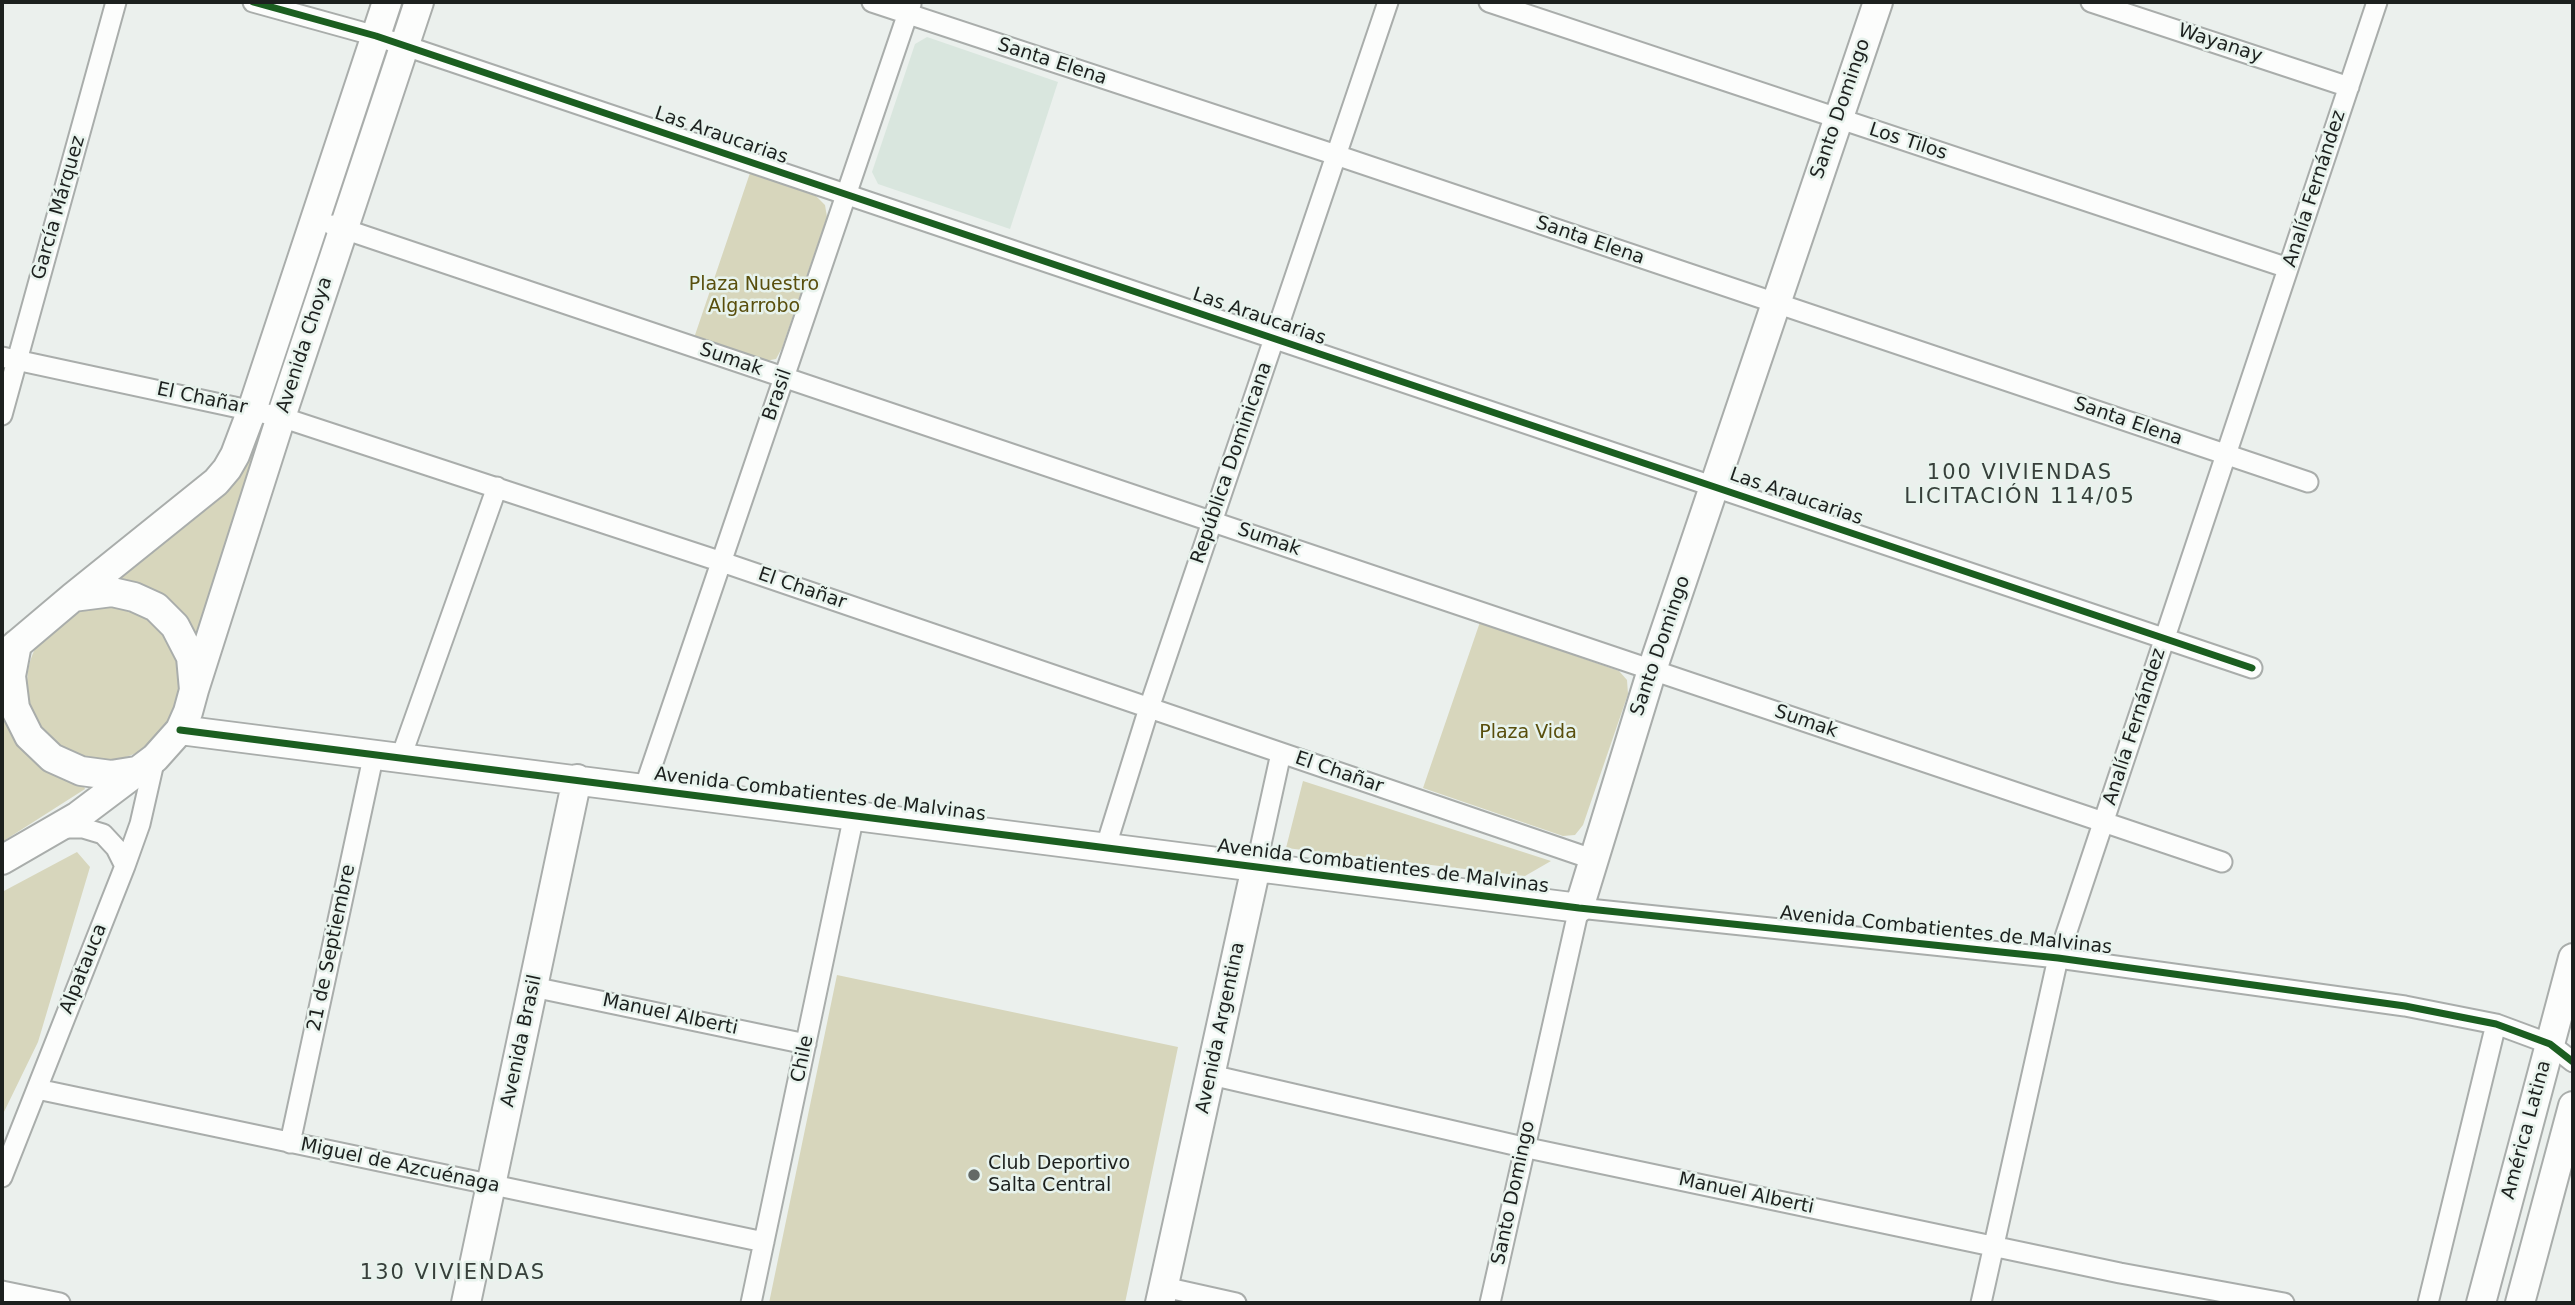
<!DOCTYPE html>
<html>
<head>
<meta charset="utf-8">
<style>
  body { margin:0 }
  #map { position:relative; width:2575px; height:1305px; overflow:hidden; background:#ebf0ed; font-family:"DejaVu Sans",sans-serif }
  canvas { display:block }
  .frame { position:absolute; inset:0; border:4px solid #1c201e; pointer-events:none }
</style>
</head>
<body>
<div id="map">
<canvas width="2575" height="1305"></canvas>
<div class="frame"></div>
</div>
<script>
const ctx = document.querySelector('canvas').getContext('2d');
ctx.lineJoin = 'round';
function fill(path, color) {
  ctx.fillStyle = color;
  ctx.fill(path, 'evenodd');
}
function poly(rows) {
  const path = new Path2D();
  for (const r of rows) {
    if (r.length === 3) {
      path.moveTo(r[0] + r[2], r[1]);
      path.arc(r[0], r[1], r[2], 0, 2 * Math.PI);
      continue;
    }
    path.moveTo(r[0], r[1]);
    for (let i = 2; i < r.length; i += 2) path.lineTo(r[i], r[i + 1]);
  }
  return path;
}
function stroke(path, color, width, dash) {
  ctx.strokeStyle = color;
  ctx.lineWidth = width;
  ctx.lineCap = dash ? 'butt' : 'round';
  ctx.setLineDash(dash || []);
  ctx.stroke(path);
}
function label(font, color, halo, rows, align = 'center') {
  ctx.font = font + ' "DejaVu Sans",sans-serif';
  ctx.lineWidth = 5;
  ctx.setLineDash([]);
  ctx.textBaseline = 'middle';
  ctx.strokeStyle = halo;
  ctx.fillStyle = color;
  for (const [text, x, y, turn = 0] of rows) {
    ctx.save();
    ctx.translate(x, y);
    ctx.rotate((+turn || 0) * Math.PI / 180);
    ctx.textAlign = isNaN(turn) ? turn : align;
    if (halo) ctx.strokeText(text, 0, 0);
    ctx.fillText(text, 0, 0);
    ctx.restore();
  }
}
const built = poly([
  [927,37,1058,82,1010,229,878,184,872,172,915,44]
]);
const green = poly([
  [750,173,816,196,825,205,827,217,782,348,776,359,765,361,694,338],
  [255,443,259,444,197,633,117,581,116,575,248,459],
  [104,683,77],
  [1480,622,1619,671,1627,680,1628,694,1583,825,1575,835,1563,836,1423,788],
  [2,702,14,734,25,752,44,767,83,783,85,789,2,842],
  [1303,781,1551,861,1525,876,1286,848],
  [77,852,90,867,38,1042,2,1116,2,892],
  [837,975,1178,1047,1125,1303,769,1303]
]);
const street = poly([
  [253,2,376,36,2252,668],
  [872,2,1336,155,2308,482],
  [1489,2,2288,268],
  [2091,2,2349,87],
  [332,225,2222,862],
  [2,357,281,417,722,562,1592,859],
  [2,415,116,2],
  [401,757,497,487],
  [644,789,911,4],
  [60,828,83,828,103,834,116,848,125,866],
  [1106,846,1149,708,1388,2],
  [1256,867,1281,753],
  [533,987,806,1044],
  [1211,1075,1523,1147,2120,1273,2284,1303],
  [37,1089,764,1242],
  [290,1143,374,753],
  [2,1177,125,866,140,824,155,758],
  [1164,1287,1236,1303],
  [2,1291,60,1303],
  [751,1303,854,815],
  [1490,1303,1579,908,2058,958,2405,1006,2496,1024,2550,1044,2573,1062],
  [1981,1303,2058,958,2377,2],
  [2428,1303,2496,1024]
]);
const secondary = poly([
  [17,644,11,676,15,708,29,736,52,758,81,771,111,775,136,771],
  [2,657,73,597,216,482,227,469,235,455,252,410,387,2],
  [194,690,281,417,419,2],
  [180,730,1579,908,1652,670,1878,2],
  [2,860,78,816,155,758,180,730,188,712,194,690,191,657,175,626,156,607,134,597,112,592,73,597],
  [466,1303,577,779],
  [1160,1303,1256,867],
  [2481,1303,2573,958],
  [2520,1303,2573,1106]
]);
const cycleway = poly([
  [253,2,376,36,2252,668],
  [180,730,1579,908,2058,958,2405,1006,2496,1024,2550,1044,2573,1062]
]);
const markers = [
  [974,1175,7,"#646966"]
];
const streetNames = [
  ["Wayanay",2220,44,18],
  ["Santa Elena",1052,62,18],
  ["Santo Domingo",1841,109,-71],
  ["Las Araucarias",721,136,19],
  ["Los Tilos",1908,142,18],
  ["Analía Fernández",2315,189,-72],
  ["García Márquez",59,208,-74],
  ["Santa Elena",1590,241,19],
  ["Las Araucarias",1259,317,19],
  ["Avenida Choya",305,345,-72],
  ["Sumak",731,360,19],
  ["Brasil",778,395,-71],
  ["El Chañar",202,399,12],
  ["Santa Elena",2128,422,19],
  ["República Dominicana",1232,463,-71],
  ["Las Araucarias",1796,497,19],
  ["Sumak",1269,540,19],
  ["El Chañar",802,589,19],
  ["Santo Domingo",1661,646,-71],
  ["Sumak",1806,722,19],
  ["Analía Fernández",2135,727,-72],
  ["El Chañar",1339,773,19],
  ["Avenida Combatientes de Malvinas",820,795,7],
  ["Avenida Combatientes de Malvinas",1383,867,7],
  ["Avenida Combatientes de Malvinas",1946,931,6],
  ["21 de Septiembre",332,948,-78],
  ["Alpatauca",84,969,-68],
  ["Manuel Alberti",670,1015,12],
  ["Avenida Argentina",1221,1028,-78],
  ["Avenida Brasil",522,1041,-78],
  ["Chile",803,1059,-78],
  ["América Latina",2527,1130,-75],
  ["Miguel de Azcuénaga",400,1166,12],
  ["Santo Domingo",1514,1193,-78],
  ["Manuel Alberti",1746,1194,12]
];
const parkNames = [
  ["Plaza Nuestro",754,285],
  ["Algarrobo",754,307],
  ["Plaza Vida",1528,733]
];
const poiNames = [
  ["Club Deportivo",988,1164],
  ["Salta Central",988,1186]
];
const neighbourhoodNames = [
  ["100 VIVIENDAS",2020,474],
  ["LICITACIÓN 114/05",2020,498],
  ["130 VIVIENDAS",453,1274]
];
fill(built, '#d9e6de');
fill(green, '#d7d6bc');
stroke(street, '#a9adab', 23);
stroke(secondary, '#a9adab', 32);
stroke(street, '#fcfdfc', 19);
stroke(secondary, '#fcfdfc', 28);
stroke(cycleway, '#1b5e20', 7);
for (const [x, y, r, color] of markers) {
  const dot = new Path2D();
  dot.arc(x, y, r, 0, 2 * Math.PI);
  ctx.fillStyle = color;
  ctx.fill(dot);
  stroke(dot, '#e8f3ed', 2.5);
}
label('19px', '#1c201e', '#e8f3ed', streetNames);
label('19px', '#584e0c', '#e8f3ed', parkNames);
label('19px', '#1c201e', '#e8f3ed', poiNames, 'left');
ctx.letterSpacing = '2px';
label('21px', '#37403b', '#e8f3ed', neighbourhoodNames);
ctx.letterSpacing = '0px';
</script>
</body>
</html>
